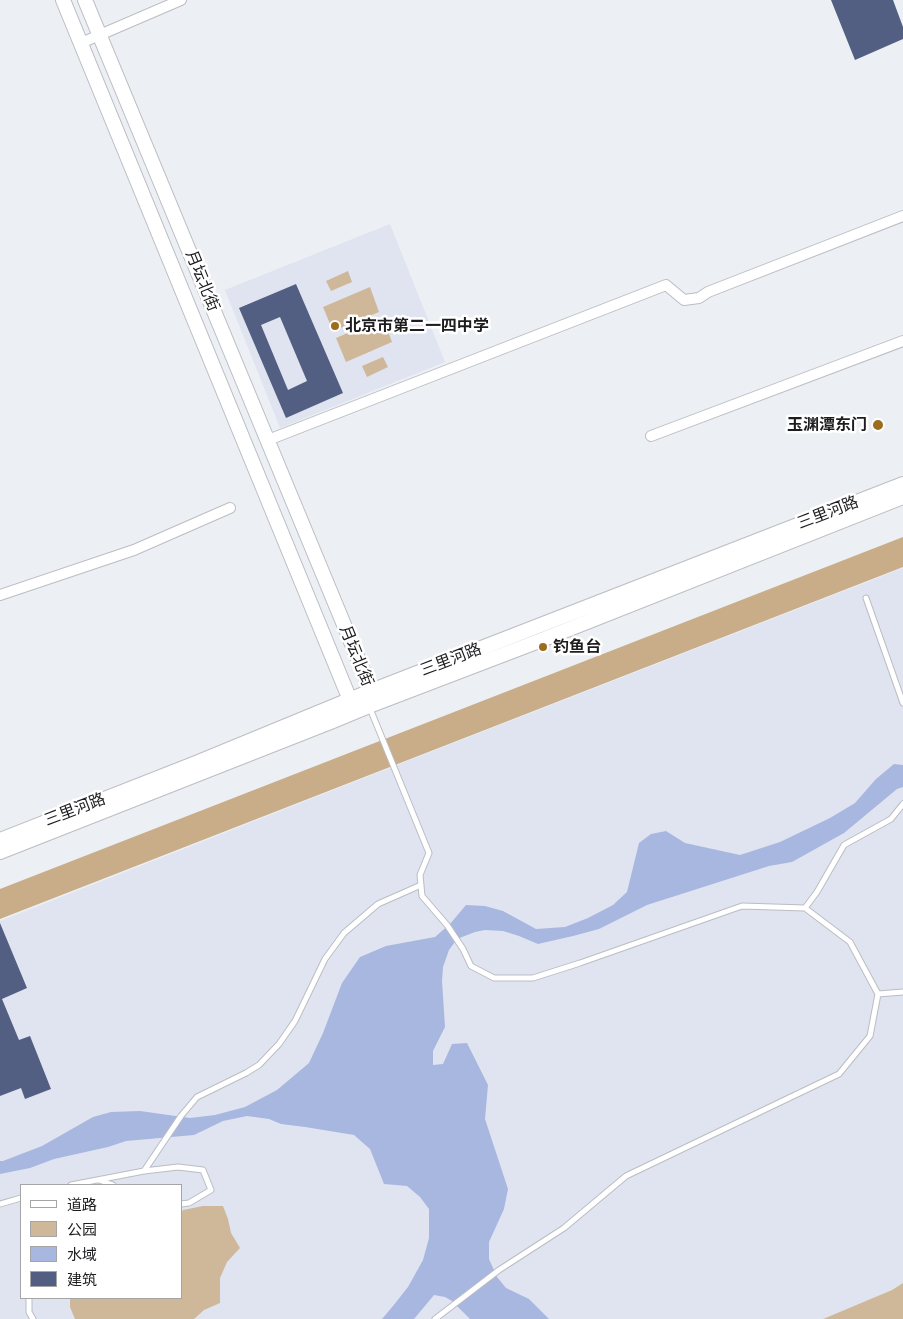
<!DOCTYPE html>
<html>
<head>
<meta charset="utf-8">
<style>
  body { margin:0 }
  #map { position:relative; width:903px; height:1319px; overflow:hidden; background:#eceff4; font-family:Karla,"Noto Sans SC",sans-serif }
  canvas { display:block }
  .legend { position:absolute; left:20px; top:1184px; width:162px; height:115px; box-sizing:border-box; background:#fff; border:1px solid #a5a5a5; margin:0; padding:6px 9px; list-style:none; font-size:15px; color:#1d1d1f }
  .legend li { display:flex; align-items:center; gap:10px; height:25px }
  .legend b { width:25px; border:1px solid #a5a5a5 }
</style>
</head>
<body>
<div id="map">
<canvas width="903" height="1319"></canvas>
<ul class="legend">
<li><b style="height:6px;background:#fff"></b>道路</li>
<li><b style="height:14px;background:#ceb899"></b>公园</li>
<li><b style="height:14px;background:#a8b7df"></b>水域</li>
<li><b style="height:14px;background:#525f82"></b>建筑</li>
</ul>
</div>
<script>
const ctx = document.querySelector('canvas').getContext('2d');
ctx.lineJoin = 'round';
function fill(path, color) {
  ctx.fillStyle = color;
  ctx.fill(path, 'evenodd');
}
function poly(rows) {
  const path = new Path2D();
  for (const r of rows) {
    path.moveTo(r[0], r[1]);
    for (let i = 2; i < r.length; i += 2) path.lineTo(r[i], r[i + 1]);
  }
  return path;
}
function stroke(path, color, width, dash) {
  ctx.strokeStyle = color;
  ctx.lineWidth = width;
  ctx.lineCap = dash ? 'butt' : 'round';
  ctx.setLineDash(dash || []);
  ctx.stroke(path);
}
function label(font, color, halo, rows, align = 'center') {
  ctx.font = font + ' Karla,"Noto Sans SC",sans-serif';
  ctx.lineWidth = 5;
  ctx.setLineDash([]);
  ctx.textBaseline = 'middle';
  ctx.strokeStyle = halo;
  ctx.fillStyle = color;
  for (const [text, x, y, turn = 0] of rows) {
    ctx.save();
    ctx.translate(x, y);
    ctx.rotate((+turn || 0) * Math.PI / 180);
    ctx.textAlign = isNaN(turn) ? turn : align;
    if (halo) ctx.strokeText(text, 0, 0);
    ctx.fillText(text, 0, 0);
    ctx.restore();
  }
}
const built = poly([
  [390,224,445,362,280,428,225,290],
  [903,568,903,1283,892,1290,823,1319,0,1319,0,921,410,760],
  [21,1185,181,1185,181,1298,21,1298]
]);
const green = poly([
  [348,271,352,282,331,291,326,281],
  [370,287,379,312,333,331,323,307],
  [383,318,392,342,346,362,336,338],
  [383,357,388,367,367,377,362,366],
  [203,1206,223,1206,228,1219,231,1233,240,1248,227,1262,220,1278,220,1303,204,1310,194,1319,75,1319,70,1307,70,1298,181,1298,181,1213,183,1210],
  [903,1283,903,1319,823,1319,892,1290]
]);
const forest = poly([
  [903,537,903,567,0,919,0,889]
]);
const water = poly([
  [894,764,903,765,903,787,897,789,844,833,792,862,769,866,647,905,599,929,573,936,538,944,519,936,503,931,485,930,475,932,457,939,449,950,443,967,442,981,445,1027,433,1051,433,1065,443,1064,452,1044,467,1043,488,1085,485,1119,508,1189,504,1209,489,1242,489,1259,497,1277,506,1288,529,1299,549,1319,470,1319,452,1301,445,1297,434,1295,414,1319,382,1319,393,1306,408,1287,423,1260,429,1238,429,1209,420,1197,407,1186,384,1184,370,1149,354,1135,305,1127,281,1124,269,1119,247,1116,223,1121,194,1135,126,1141,108,1147,54,1159,30,1168,0,1174,0,1161,3,1161,42,1146,93,1117,111,1112,140,1111,190,1118,215,1115,245,1107,277,1090,309,1063,323,1033,342,983,360,957,386,946,435,937,450,924,466,905,485,906,503,911,536,929,565,927,588,918,613,905,627,892,639,843,651,834,666,831,685,843,740,855,780,842,830,818,855,803,876,779]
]);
const building = poly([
  [831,0,893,0,903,27,903,39,855,60],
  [296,284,343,393,286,418,239,308],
  [280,317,307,381,288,390,261,325],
  [0,923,27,988,2,999,19,1040,30,1036,51,1089,25,1099,21,1088,0,1096]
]);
const lane = poly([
  [866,598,903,703],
  [369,706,429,853,420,875,422,896,447,925,463,949,471,966,494,978,533,978,580,963,742,906,805,908,850,942,878,994,870,1036,839,1074,626,1176,564,1228,499,1270,435,1319],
  [805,908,817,892,844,845,891,819,903,804],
  [878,994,903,992],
  [144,1171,181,1116,197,1097,246,1073,259,1065,279,1044,295,1021,325,959,344,933,378,904,421,885],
  [99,1180,113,1185],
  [71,1185,144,1171,178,1167,203,1170,211,1190,189,1203,181,1204],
  [0,1204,21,1198],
  [29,1298,29,1312,33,1319]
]);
const street = poly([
  [81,43,181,0],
  [651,436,903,341],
  [268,440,666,285,684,300,699,298,708,292,903,216],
  [0,595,134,550,230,508]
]);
const secondary = poly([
  [63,0,350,700],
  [85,0,364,673,371,691,370,700],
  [0,840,196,763,371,691,903,484],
  [0,852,333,721,369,706,539,641,903,497]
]);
const markers = [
  [335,326,5,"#9b6d1d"],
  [878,425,6,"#9b6d1d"],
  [543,647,5,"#9b6d1d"]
];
const streetNames = [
  ["月坛北街",202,281,68],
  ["三里河路",828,513,-21],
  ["月坛北街",356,656,68],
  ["三里河路",451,660,-21],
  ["三里河路",75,810,-21]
];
const poiNames = [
  ["北京市第二一四中学",345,326],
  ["玉渊潭东门",867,425,"right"],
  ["钓鱼台",553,647]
];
fill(built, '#dfe4f0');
fill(green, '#ceb899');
fill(forest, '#c8ad88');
fill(water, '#a8b7df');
fill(building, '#525f82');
stroke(lane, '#bbbdc2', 7);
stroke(street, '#bbbdc2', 12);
stroke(secondary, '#bbbdc2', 16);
stroke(lane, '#fff', 5);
stroke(street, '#fff', 10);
stroke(secondary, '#fff', 14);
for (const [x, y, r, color] of markers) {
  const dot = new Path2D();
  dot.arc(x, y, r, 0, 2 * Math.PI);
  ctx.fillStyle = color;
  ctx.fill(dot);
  stroke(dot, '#fff', 2);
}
label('16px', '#1d1d1f', '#fff', streetNames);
label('bold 16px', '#1d1d1f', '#fff', poiNames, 'left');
</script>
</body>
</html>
